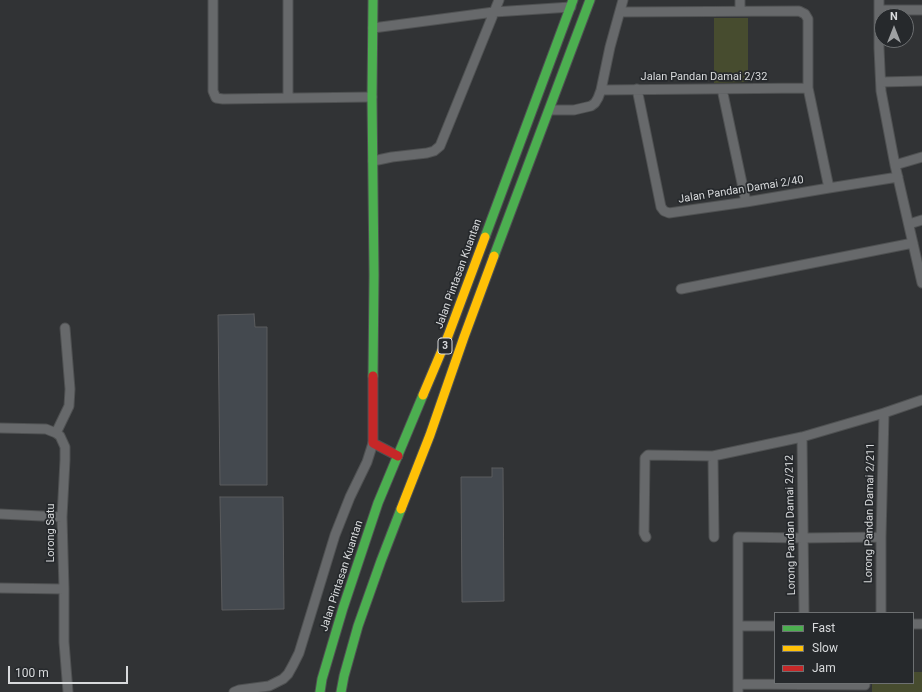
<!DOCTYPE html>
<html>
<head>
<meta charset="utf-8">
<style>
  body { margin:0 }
  #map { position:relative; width:922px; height:692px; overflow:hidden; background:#313335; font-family:Roboto,sans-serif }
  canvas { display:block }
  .legend { position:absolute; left:774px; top:612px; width:140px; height:72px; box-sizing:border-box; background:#26292c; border:1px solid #6d7072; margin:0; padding:5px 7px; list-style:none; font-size:12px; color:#d8dadc }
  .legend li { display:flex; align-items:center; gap:8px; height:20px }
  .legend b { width:20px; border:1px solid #6d7072 }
  .north { position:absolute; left:874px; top:8px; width:40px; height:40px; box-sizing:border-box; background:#26292c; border:1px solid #6d7072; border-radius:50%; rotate:0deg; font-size:11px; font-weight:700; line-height:16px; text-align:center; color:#d8dadc }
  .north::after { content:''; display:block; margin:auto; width:14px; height:18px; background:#9ea0a2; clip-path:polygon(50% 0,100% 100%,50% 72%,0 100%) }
  .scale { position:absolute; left:8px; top:666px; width:120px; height:18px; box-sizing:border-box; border:2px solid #d8dadc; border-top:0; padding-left:5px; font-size:12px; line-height:14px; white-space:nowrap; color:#d8dadc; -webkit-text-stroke:3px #26292c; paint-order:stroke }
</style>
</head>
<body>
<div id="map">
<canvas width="922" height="692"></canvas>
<ul class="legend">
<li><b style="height:5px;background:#4caf50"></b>Fast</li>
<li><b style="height:5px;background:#ffc107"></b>Slow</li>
<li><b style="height:5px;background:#c62828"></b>Jam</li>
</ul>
<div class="north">N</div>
<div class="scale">100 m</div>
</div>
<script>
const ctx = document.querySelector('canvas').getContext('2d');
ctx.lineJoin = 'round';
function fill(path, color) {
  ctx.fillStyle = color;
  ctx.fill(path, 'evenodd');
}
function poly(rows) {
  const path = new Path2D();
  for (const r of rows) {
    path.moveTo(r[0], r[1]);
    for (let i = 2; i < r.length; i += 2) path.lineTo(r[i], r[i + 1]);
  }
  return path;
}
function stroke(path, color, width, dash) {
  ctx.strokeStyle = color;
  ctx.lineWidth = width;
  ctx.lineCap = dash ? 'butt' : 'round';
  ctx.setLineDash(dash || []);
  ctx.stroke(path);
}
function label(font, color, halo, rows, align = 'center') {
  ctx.font = font + ' Roboto,sans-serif';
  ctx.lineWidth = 3.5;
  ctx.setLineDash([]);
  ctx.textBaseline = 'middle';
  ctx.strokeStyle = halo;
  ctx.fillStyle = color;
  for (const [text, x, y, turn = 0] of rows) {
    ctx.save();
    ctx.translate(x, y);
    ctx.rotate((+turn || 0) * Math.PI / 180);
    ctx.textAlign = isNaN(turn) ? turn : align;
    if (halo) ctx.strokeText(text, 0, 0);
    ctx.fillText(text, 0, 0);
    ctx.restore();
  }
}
const green = poly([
  [714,18,748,18,748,82,714,83],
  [913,672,922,672,922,692,872,692,872,683,913,683]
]);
const building = poly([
  [254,314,255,327,267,327,267,485,220,485,218,315,254,314],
  [492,468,503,468,504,601,462,602,461,477,492,477,492,468],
  [220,497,283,497,284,609,222,610,220,497]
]);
const street = poly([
  [213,0,213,91,216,98,223,99,372,97],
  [740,0,740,11],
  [879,0,879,48,881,91,895,165,922,283],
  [879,10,922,10],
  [620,12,799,11,805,14,808,19,808,88,829,188],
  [373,28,494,12,571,7],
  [881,82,922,81],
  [637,89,661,207,664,211,669,213,746,202,829,188,898,177],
  [722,89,746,202],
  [601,90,808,88],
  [288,98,288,0],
  [550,110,574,110,591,106,595,103,598,98,601,90,610,47,623,0],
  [373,161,392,157,427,153,434,151,440,146,499,0],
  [895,165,922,157],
  [909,224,922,220],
  [681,289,913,243],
  [0,428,46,429,56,433,60,436,65,447,65,460,62,517,64,589,64,642,68,692],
  [56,433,69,406,70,389,65,328],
  [802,437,804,613],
  [713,456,714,537],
  [0,514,62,517],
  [646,537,644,533,645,458,648,455,713,456,802,437,884,413,922,400],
  [0,588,64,589],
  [881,613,881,537,884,413],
  [913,624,922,624],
  [738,626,775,626],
  [738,684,865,685],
  [234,692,239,690,269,686,283,679,288,674,293,665,299,653,335,535,350,497,367,462,373,443],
  [738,692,738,537,803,538,881,537]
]);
const fast = poly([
  [373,0,372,97,374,275,373,376],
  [485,237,573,0],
  [494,256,590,0],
  [320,692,322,679,343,608,378,503,423,395],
  [341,692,344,676,358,626,381,561,401,509]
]);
const slow = poly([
  [423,395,448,336,485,237],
  [401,509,430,435,464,337,494,256]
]);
const jam = poly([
  [373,376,373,443,398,456]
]);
const shields = [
  [445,346,14]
];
const shieldNames = [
  ["3",445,346]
];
const streetNames = [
  ["Jalan Pandan Damai 2/32",704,77],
  ["Jalan Pandan Damai 2/40",741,190,-9],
  ["Jalan Pintasan Kuantan",459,274,-70],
  ["Lorong Pandan Damai 2/211",870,513,-89],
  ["Lorong Pandan Damai 2/212",791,525,-91],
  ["Lorong Satu",51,533,-90],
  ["Jalan Pintasan Kuantan",342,576,-72]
];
fill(green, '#474c2f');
fill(building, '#44494f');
stroke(building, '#5b5c5e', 1);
stroke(street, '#4f5152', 11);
stroke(fast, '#4f5152', 11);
stroke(slow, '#4f5152', 11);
stroke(jam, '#4f5152', 11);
stroke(street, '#67696b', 9);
stroke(fast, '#4caf50', 9);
stroke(slow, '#ffc107', 9);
stroke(jam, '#c62828', 9);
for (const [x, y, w] of shields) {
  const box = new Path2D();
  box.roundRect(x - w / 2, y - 8, w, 16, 3);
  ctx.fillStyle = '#26292c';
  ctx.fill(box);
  stroke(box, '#d8dadc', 1);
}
label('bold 10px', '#d8dadc', null, shieldNames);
label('11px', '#d8dadc', '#26292c', streetNames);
</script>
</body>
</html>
